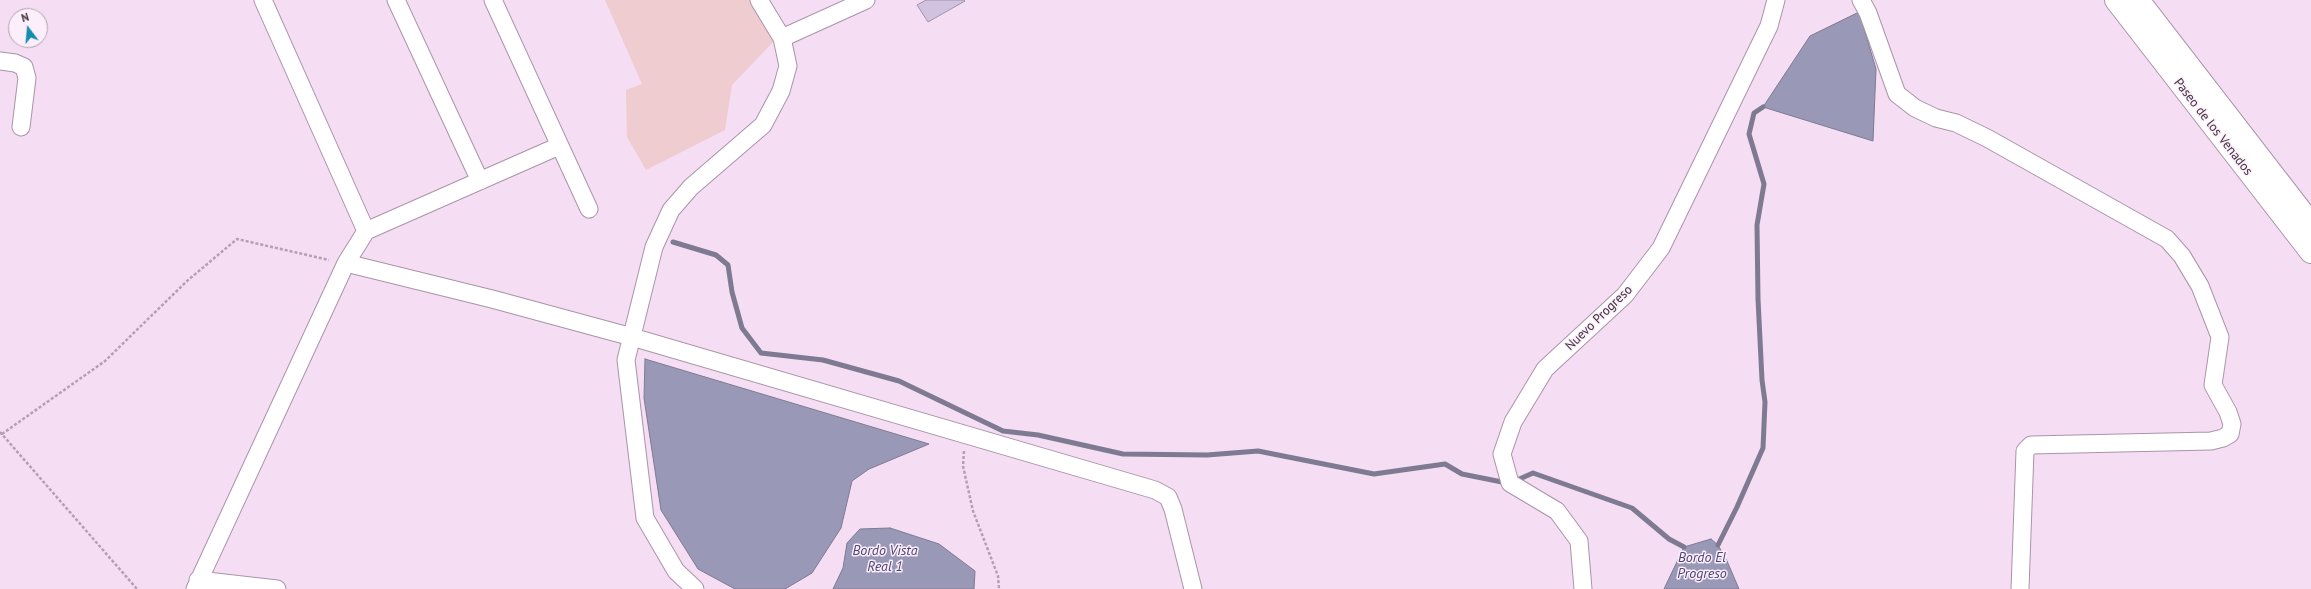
<!DOCTYPE html>
<html>
<head>
<meta charset="utf-8">
<style>
  body { margin:0 }
  #map { position:relative; width:2311px; height:589px; overflow:hidden; background:#f5ddf3; font-family:"PT Sans",sans-serif }
  canvas { display:block }
  .north { position:absolute; left:8px; top:8px; width:40px; height:40px; box-sizing:border-box; background:#fdeefb; border:1px solid #b0a4af; border-radius:50%; rotate:344deg; font-size:11px; font-weight:700; line-height:16px; text-align:center; color:#3d343c }
  .north::after { content:''; display:block; margin:auto; width:14px; height:18px; background:#138daf; clip-path:polygon(50% 0,100% 100%,50% 72%,0 100%) }
</style>
</head>
<body>
<div id="map">
<canvas width="2311" height="589"></canvas>
<div class="north">N</div>
</div>
<script>
const ctx = document.querySelector('canvas').getContext('2d');
ctx.lineJoin = 'round';
function fill(path, color) {
  ctx.fillStyle = color;
  ctx.fill(path, 'evenodd');
}
function poly(rows) {
  const path = new Path2D();
  for (const r of rows) {
    path.moveTo(r[0], r[1]);
    for (let i = 2; i < r.length; i += 2) path.lineTo(r[i], r[i + 1]);
  }
  return path;
}
function stroke(path, color, width, dash) {
  ctx.strokeStyle = color;
  ctx.lineWidth = width;
  ctx.lineCap = dash ? 'butt' : 'round';
  ctx.setLineDash(dash || []);
  ctx.stroke(path);
}
function label(font, color, halo, rows, align = 'center') {
  ctx.font = font + ' "PT Sans",sans-serif';
  ctx.lineWidth = 3;
  ctx.setLineDash([]);
  ctx.textBaseline = 'middle';
  ctx.strokeStyle = halo;
  ctx.fillStyle = color;
  for (const [text, x, y, turn = 0] of rows) {
    ctx.save();
    ctx.translate(x, y);
    ctx.rotate((+turn || 0) * Math.PI / 180);
    ctx.textAlign = isNaN(turn) ? turn : align;
    if (halo) ctx.strokeText(text, 0, 0);
    ctx.fillText(text, 0, 0);
    ctx.restore();
  }
}
const green = poly([
  [605,0,749,0,776,39,732,85,725,130,646,170,627,137,626,90,642,84]
]);
const water = poly([
  [1859,12,1876,69,1873,141,1763,107,1810,36,1859,12],
  [645,359,929,444,869,469,852,481,841,528,812,573,785,589,735,589,698,569,661,510,644,398,645,359],
  [890,528,939,544,975,571,974,589,833,589,843,568,847,543,860,529,890,528],
  [1711,539,1718,545,1727,561,1739,589,1664,589,1684,547,1711,539]
]);
const stream = poly([
  [673,242,716,255,728,265,732,292,742,328,761,353,823,360,899,381,1003,431,1038,435,1123,454,1207,455,1258,451,1374,474,1445,464,1462,474,1507,483],
  [1515,481,1533,473,1632,508,1669,539,1684,547],
  [1718,545,1737,507,1763,448,1765,402,1762,380,1758,299,1757,225,1764,184,1749,134,1754,113,1763,107]
]);
const building = poly([
  [926,0,964,0,965,1,928,22,917,5,926,0]
]);
const path = poly([
  [0,432,137,589],
  [2,434,105,361,187,281,237,239,329,260],
  [964,451,963,466,973,511,998,576,999,589]
]);
const minor = poly([
  [263,0,366,231],
  [396,0,480,181],
  [493,0,589,209],
  [1861,0,1868,13,1897,94,1915,108,1936,118,1956,123,1987,138,2167,239,2182,256,2200,286,2220,337,2213,385,2228,412,2232,424,2230,434,2223,438,2211,441,2031,445,2025,451,2020,589],
  [782,38,866,0],
  [0,61,15,63,24,67,27,78,21,127],
  [346,263,492,299,632,337,1155,490,1168,497,1173,509,1193,589],
  [198,580,277,589],
  [195,589,346,263,366,231,559,146],
  [695,589,676,571,645,518,626,360,654,247,671,210,691,187,763,125,781,91,788,66,782,38,759,0],
  [1583,589,1579,541,1557,511,1510,483,1502,454,1513,422,1545,369,1625,295,1661,248,1769,26,1776,0]
]);
const tertiary = poly([
  [2116,0,2311,252],
  [2138,0,2311,224]
]);
const streetNames = [
  ["Paseo de los Venados",2213,127,52],
  ["Nuevo Progreso",1599,318,-44]
];
const waterNames = [
  ["Bordo Vista",885,551],
  ["Real 1",885,567],
  ["Bordo El",1702,558],
  ["Progreso",1702,574]
];
fill(green, '#eecccf');
fill(water, '#9a98b7');
stroke(water, '#7e7a92', 1);
stroke(stream, '#7e7a92', 5);
fill(building, '#d1c2e0');
stroke(building, '#a093ac', 1);
stroke(minor, '#aa94a8', 19);
stroke(tertiary, '#aa94a8', 24);
stroke(path, '#b3a0b1', 2.5, [3, 2]);
stroke(minor, '#fff', 17);
stroke(tertiary, '#fff', 22);
label('13px', '#3d343c', '#fdeefb', streetNames);
label('italic 14px', '#4a4674', '#fdeefb', waterNames);
</script>
</body>
</html>
